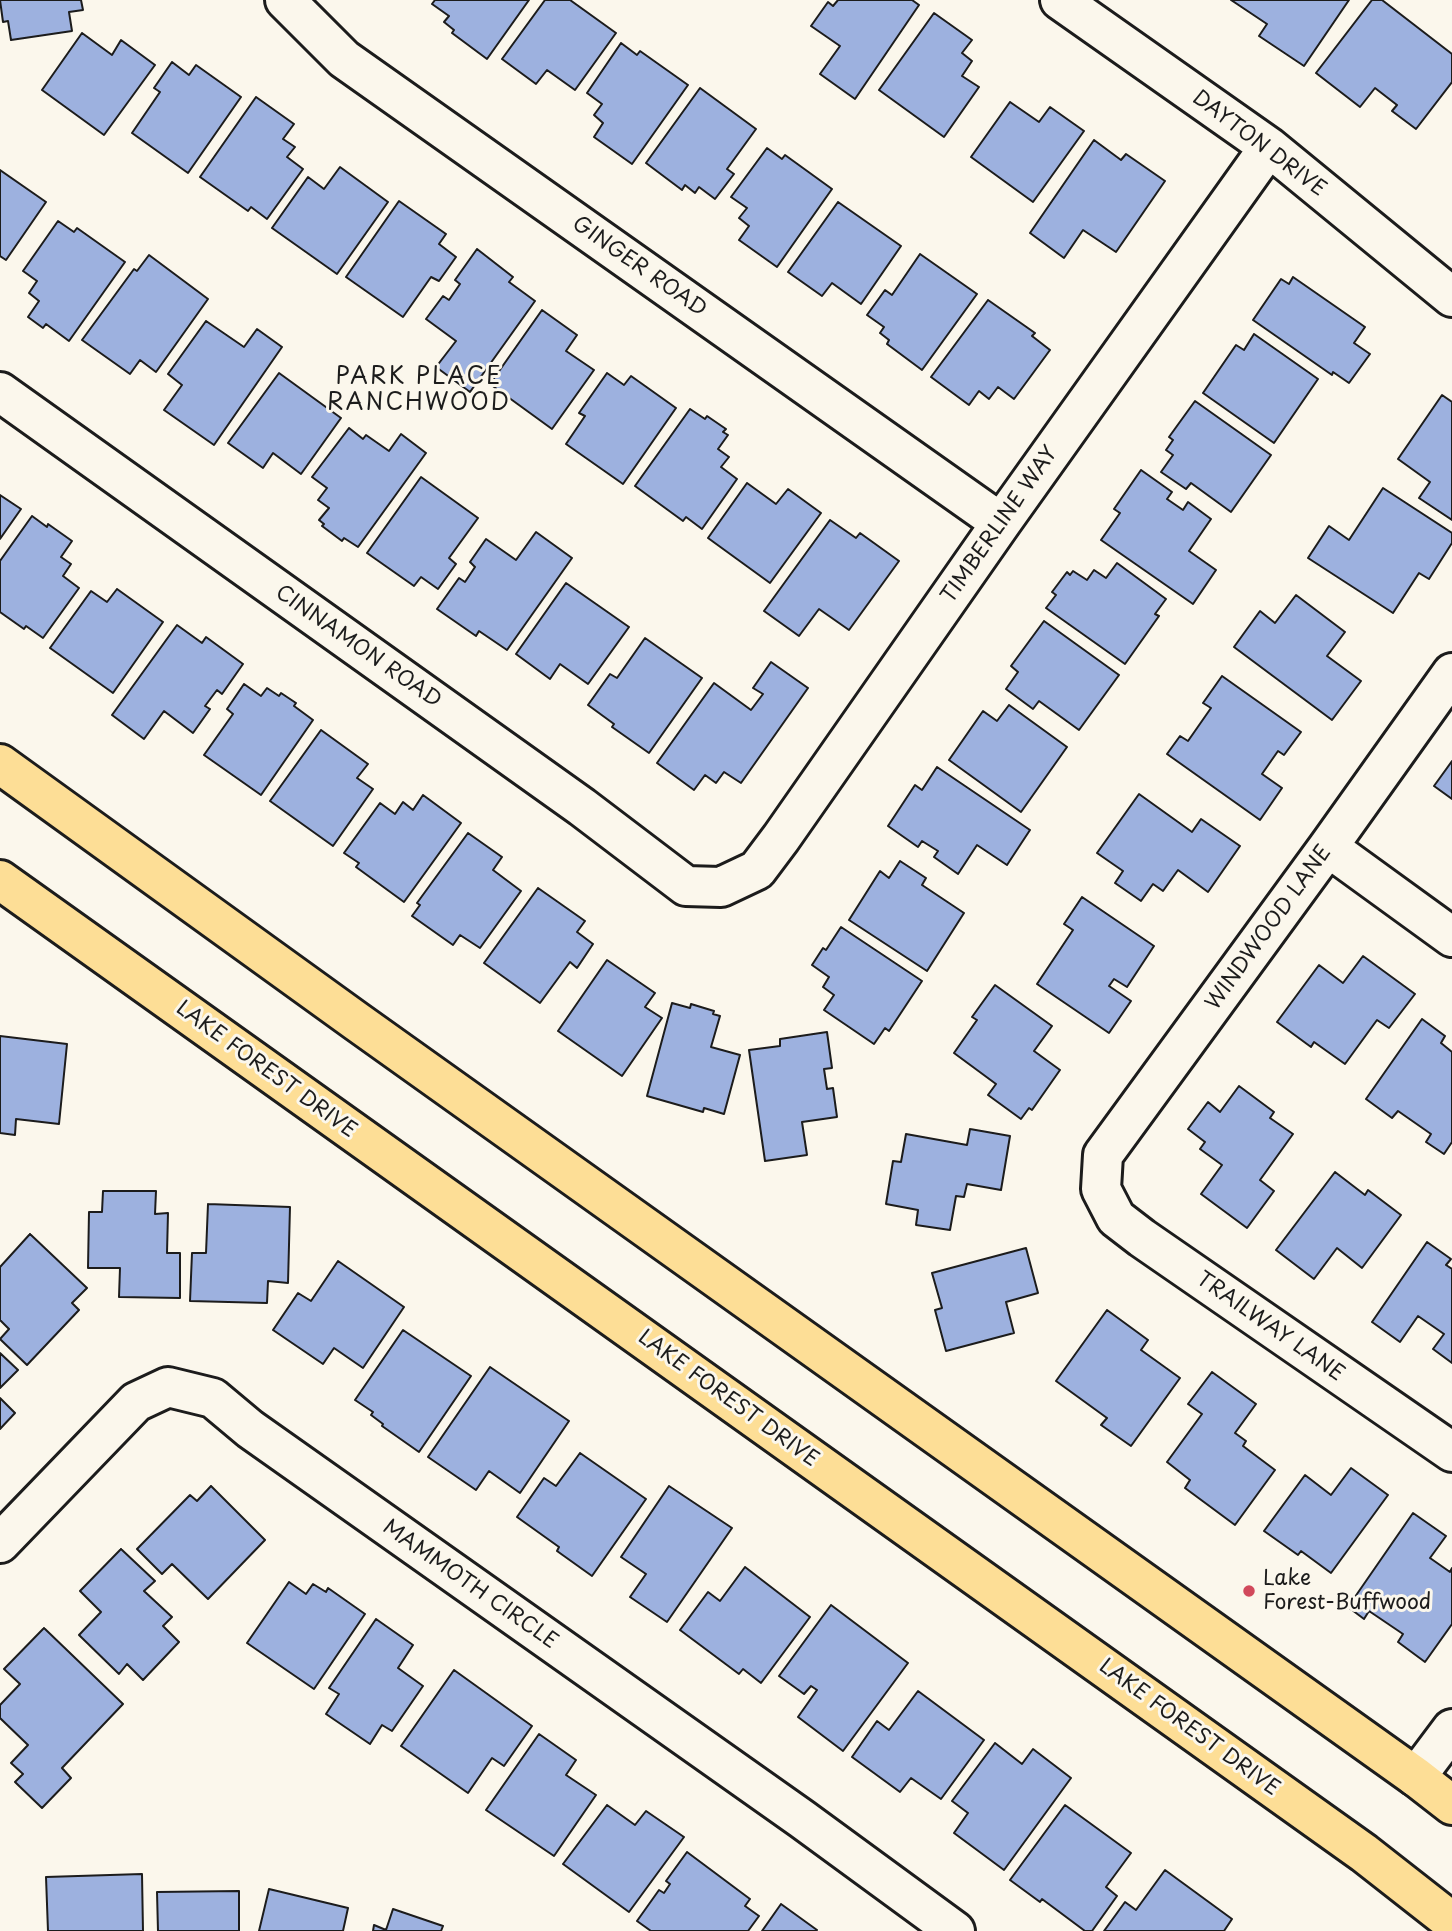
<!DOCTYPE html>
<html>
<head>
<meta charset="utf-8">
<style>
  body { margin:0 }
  canvas { display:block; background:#fbf7ec }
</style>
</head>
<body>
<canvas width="1452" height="1931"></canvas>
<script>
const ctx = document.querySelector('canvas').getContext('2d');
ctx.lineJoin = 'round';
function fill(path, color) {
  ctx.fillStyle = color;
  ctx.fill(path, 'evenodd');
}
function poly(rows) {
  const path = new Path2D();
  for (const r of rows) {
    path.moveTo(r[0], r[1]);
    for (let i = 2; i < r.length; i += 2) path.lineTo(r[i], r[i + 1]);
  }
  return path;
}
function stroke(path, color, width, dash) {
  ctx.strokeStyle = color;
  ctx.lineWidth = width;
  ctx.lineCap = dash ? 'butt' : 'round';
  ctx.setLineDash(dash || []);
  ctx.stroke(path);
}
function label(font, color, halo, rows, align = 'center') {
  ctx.font = font + ' "Playpen Sans",sans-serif';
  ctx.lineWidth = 6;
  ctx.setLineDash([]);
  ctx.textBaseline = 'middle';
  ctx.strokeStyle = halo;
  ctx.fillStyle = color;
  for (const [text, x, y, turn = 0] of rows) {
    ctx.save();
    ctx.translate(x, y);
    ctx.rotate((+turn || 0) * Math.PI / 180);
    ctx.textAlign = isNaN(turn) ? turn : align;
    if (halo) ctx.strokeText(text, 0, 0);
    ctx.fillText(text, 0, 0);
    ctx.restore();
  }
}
const building = poly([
  [0,0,81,0,83,10,69,12,72,31,11,40,8,21,3,22,0,0],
  [435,0,529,0,487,59,452,33,454,30,444,22,449,16,432,4,435,0],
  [545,0,570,0,616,33,575,90,547,70,536,84,502,59,545,0],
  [838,0,912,0,919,5,855,99,820,74,840,46,811,26,828,2,833,6,838,0],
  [1231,0,1349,0,1304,66,1259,36,1267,24,1231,0],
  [1372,0,1382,0,1452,54,1452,82,1416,129,1392,111,1397,105,1375,88,1360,107,1316,73,1372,0],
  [934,13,972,40,962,53,972,61,962,76,979,87,944,137,879,90,934,13],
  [82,33,112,55,121,40,155,65,104,135,42,90,82,33],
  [621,43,637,55,640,51,688,85,632,164,594,137,603,123,594,115,602,104,587,93,621,43],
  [172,62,189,75,196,65,241,97,188,173,132,133,160,92,154,88,172,62],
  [700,88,756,129,727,169,734,174,715,199,699,187,695,193,685,185,682,190,646,163,700,88],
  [256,97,294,124,283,139,295,147,287,157,303,169,267,219,251,207,248,211,200,177,256,97],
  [1010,102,1039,122,1050,107,1084,131,1033,202,971,157,1010,102],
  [1094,140,1121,160,1126,154,1165,181,1116,252,1083,230,1064,258,1030,233,1094,140],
  [767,148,782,159,785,155,832,189,777,267,739,240,749,226,739,218,747,208,731,197,767,148],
  [340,167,388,202,337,274,272,228,308,177,324,189,340,167],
  [0,170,46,202,6,260,0,256,0,170],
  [399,201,446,234,439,244,456,257,439,281,431,277,403,317,346,277,399,201],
  [838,202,901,246,861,304,832,283,822,296,788,272,838,202],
  [58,221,74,232,77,228,125,262,69,341,46,324,43,328,28,317,39,301,29,293,37,281,23,271,58,221],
  [477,249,513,277,509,282,535,301,470,392,436,367,456,341,426,319,443,296,449,300,460,284,455,280,477,249],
  [920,254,977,294,922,370,887,344,889,340,880,333,884,327,867,315,885,290,892,295,920,254],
  [149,255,208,299,156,372,140,360,130,374,82,340,134,269,137,271,149,255],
  [1293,277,1365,327,1354,343,1370,354,1349,383,1333,372,1332,375,1253,320,1281,279,1289,284,1293,277],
  [988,300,1035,333,1032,336,1050,350,1014,399,998,387,989,399,979,391,969,405,931,377,988,300],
  [542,310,577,335,566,351,594,370,552,429,490,384,542,310],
  [206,321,244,347,257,329,282,347,214,445,164,410,182,385,168,374,206,321],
  [1254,334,1318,379,1274,443,1203,393,1236,345,1244,350,1254,334],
  [279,373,341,418,301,474,273,453,263,468,228,443,279,373],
  [607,373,624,385,631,376,676,408,623,484,566,444,585,416,579,413,607,373],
  [1442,395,1452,402,1452,520,1419,498,1430,482,1398,459,1442,395],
  [1195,401,1271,455,1231,512,1191,483,1186,489,1161,472,1173,455,1166,450,1173,440,1169,437,1195,401],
  [690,409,705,419,707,416,726,429,723,432,728,435,718,449,729,457,721,467,737,479,702,529,686,517,683,521,635,486,690,409],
  [349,428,363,439,366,435,389,451,401,434,426,453,358,547,344,538,342,541,322,526,324,524,319,520,329,508,318,500,327,488,312,477,349,428],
  [1141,470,1172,492,1167,499,1183,510,1188,502,1211,519,1189,551,1216,570,1193,604,1101,540,1120,513,1114,509,1141,470],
  [421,477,478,518,449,558,456,564,438,589,421,577,414,586,367,553,421,477],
  [747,483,776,504,788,489,821,513,770,583,708,538,747,483],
  [1383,488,1452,533,1452,543,1429,579,1419,573,1393,613,1308,558,1329,526,1349,540,1383,488],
  [0,495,21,509,0,539,0,495],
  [32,516,47,527,48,524,72,541,61,557,71,564,63,576,79,588,43,638,26,626,24,629,0,612,0,561,32,516],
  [830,520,856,538,860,533,899,561,849,630,819,609,799,636,764,611,830,520],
  [536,532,572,558,507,650,479,631,476,636,437,609,459,578,465,582,475,567,470,562,486,539,516,560,536,532],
  [1117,563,1166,599,1155,614,1159,616,1125,664,1046,608,1056,595,1052,592,1067,572,1070,575,1073,571,1087,580,1094,570,1106,578,1117,563],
  [566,583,629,627,588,684,560,664,550,679,516,654,566,583],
  [117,589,163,622,113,693,50,648,91,591,107,602,117,589],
  [1296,595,1345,632,1327,656,1361,681,1332,720,1234,647,1260,611,1275,623,1296,595],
  [1044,621,1119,675,1079,730,1039,701,1033,709,1006,689,1018,672,1011,666,1044,621],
  [177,625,202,643,206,637,243,664,222,694,217,690,205,706,210,709,193,733,164,711,144,739,112,715,177,625],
  [645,638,702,678,649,753,612,727,614,724,588,705,610,674,617,678,645,638],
  [771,662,808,688,741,783,724,772,716,783,705,775,694,790,657,763,714,683,751,710,763,694,753,688,771,662],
  [1222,676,1301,732,1284,755,1278,751,1262,774,1282,788,1260,820,1167,754,1180,736,1188,741,1211,708,1203,703,1222,676],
  [244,684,261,696,267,688,279,696,281,693,296,703,294,706,313,720,261,795,204,755,233,714,227,709,244,684],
  [1009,705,1067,747,1021,812,949,760,983,711,997,721,1009,705],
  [321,730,368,764,357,778,373,789,333,846,270,801,321,730],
  [1452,761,1452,799,1434,786,1452,761],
  [937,767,1030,830,1007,865,977,845,958,874,934,857,938,851,922,841,918,847,888,826,915,785,922,790,937,767],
  [1139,794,1192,832,1201,819,1240,846,1208,892,1178,870,1163,891,1153,884,1141,901,1115,883,1123,871,1097,853,1139,794],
  [423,795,461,823,404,902,356,867,359,863,344,853,380,803,395,814,403,802,413,810,423,795],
  [468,833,502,857,493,870,521,891,480,948,460,935,453,945,412,916,420,905,417,903,468,833],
  [900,861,926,878,922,885,964,913,927,971,849,920,880,871,889,878,900,861],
  [538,888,585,921,577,932,593,944,577,968,570,962,540,1003,484,963,538,888],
  [1082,897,1154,946,1127,987,1114,979,1109,986,1131,1001,1109,1033,1037,984,1073,930,1064,924,1082,897],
  [841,927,922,981,889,1031,885,1028,874,1044,824,1010,834,995,823,987,829,977,812,965,823,948,826,950,841,927],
  [1363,956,1415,994,1389,1028,1377,1020,1345,1064,1314,1042,1311,1047,1277,1022,1319,965,1343,983,1363,956],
  [607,960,655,993,645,1007,662,1018,622,1076,558,1031,607,960],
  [995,985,1052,1026,1034,1051,1060,1070,1032,1110,1029,1108,1021,1119,988,1095,996,1084,954,1053,977,1020,972,1017,995,985],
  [672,1003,690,1008,691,1004,714,1011,713,1014,720,1016,711,1047,740,1055,724,1114,704,1108,703,1112,647,1096,672,1003],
  [1422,1019,1445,1036,1441,1043,1452,1052,1452,1142,1444,1154,1426,1142,1431,1134,1398,1111,1392,1118,1366,1099,1422,1019],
  [827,1032,832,1068,824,1069,827,1089,833,1088,837,1117,802,1122,807,1155,765,1161,749,1050,780,1046,780,1039,827,1032],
  [0,1036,67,1044,59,1124,16,1119,15,1135,0,1133,0,1036],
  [1239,1086,1274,1112,1270,1118,1293,1134,1260,1180,1274,1191,1247,1228,1201,1194,1222,1165,1200,1149,1205,1142,1188,1129,1208,1102,1220,1112,1239,1086],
  [970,1129,1010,1136,1001,1190,967,1184,964,1197,956,1196,950,1230,916,1225,918,1210,886,1204,893,1161,901,1162,906,1134,967,1145,970,1129],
  [1335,1172,1365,1195,1368,1190,1401,1215,1362,1268,1337,1248,1314,1279,1276,1250,1335,1172],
  [103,1191,156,1191,155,1214,168,1213,167,1253,180,1253,180,1298,119,1297,120,1268,88,1268,89,1212,102,1212,103,1191],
  [208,1204,290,1207,288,1283,268,1281,267,1303,190,1301,192,1253,206,1253,208,1204],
  [30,1234,87,1288,72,1303,79,1310,27,1365,0,1339,9,1329,0,1320,0,1267,30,1234],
  [1427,1242,1451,1259,1446,1265,1452,1269,1452,1363,1433,1349,1444,1334,1418,1316,1400,1342,1372,1322,1427,1242],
  [1026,1248,1038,1293,1006,1302,1014,1333,946,1351,935,1310,942,1308,932,1273,1026,1248],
  [338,1261,404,1307,363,1368,334,1348,323,1364,273,1330,298,1293,311,1301,338,1261],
  [1107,1310,1148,1340,1141,1350,1180,1378,1131,1446,1101,1425,1107,1418,1056,1381,1107,1310],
  [403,1330,471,1376,419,1452,382,1426,383,1424,371,1415,373,1412,355,1400,403,1330],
  [0,1353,18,1370,0,1388,0,1353],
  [490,1367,569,1421,520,1493,489,1471,476,1490,428,1457,490,1367],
  [1212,1372,1256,1404,1235,1433,1246,1441,1243,1446,1275,1470,1235,1525,1185,1488,1190,1480,1167,1462,1202,1414,1188,1404,1212,1372],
  [0,1398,15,1413,0,1429,0,1398],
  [580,1453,646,1499,592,1576,557,1551,559,1547,517,1517,544,1478,556,1486,580,1453],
  [1351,1468,1388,1495,1331,1573,1301,1551,1298,1555,1264,1531,1305,1475,1331,1495,1351,1468],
  [211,1486,265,1540,208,1599,172,1564,162,1574,137,1549,190,1495,197,1501,211,1486],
  [669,1486,732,1528,667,1622,630,1597,646,1574,621,1557,669,1486],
  [1413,1513,1446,1536,1430,1558,1450,1572,1452,1568,1452,1624,1425,1662,1398,1642,1403,1634,1369,1611,1364,1619,1348,1607,1413,1513],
  [121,1549,155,1581,144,1591,172,1617,163,1626,179,1642,143,1680,127,1664,119,1674,79,1635,101,1612,80,1591,121,1549],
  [745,1567,810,1617,761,1683,743,1669,739,1674,680,1630,708,1592,720,1601,745,1567],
  [289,1582,306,1594,313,1584,326,1592,328,1588,365,1614,314,1689,247,1643,289,1582],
  [831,1605,908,1663,843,1751,798,1717,817,1690,811,1686,804,1694,779,1676,831,1605],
  [376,1619,413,1645,398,1668,423,1686,392,1731,382,1725,370,1744,326,1714,339,1694,329,1688,376,1619],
  [44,1628,123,1704,62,1768,71,1778,42,1808,15,1782,23,1774,11,1763,28,1745,0,1718,0,1705,20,1684,4,1669,44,1628],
  [454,1670,532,1726,504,1766,492,1758,468,1793,401,1746,454,1670],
  [918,1691,984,1740,941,1799,911,1778,900,1792,852,1757,877,1721,889,1730,918,1691],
  [539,1734,576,1760,566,1775,596,1795,554,1856,486,1810,539,1734],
  [995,1743,1022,1764,1033,1749,1071,1778,1004,1870,954,1833,968,1813,952,1801,995,1743],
  [607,1805,635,1825,646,1811,684,1837,629,1912,563,1864,607,1805],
  [1065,1805,1131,1853,1106,1887,1117,1896,1092,1931,1085,1931,1042,1899,1040,1902,1010,1880,1065,1805],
  [687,1852,750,1899,745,1906,759,1916,748,1931,651,1931,637,1921,659,1890,664,1893,670,1884,666,1881,687,1852],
  [1165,1870,1232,1919,1224,1931,1104,1931,1125,1902,1136,1910,1165,1870],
  [142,1874,143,1931,48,1931,46,1877,142,1874],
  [269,1889,348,1908,343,1931,259,1931,269,1889],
  [239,1891,239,1931,158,1931,157,1892,239,1891],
  [781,1904,817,1930,816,1931,762,1931,781,1904],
  [393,1909,443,1926,441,1931,373,1931,374,1925,386,1930,393,1909]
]);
const minor = poly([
  [285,0,344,59,1001,523],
  [1060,0,1269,147,1452,297],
  [0,392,582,807,686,886,721,887,757,870,781,838,1001,523,1269,147],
  [1452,673,1328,847,1103,1155,1101,1189,1116,1218,1142,1238,1452,1452],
  [1328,847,1452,937],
  [0,1543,136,1402,168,1387,213,1398,250,1429,802,1819,955,1931],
  [1416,1777,1452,1729]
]);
const major = poly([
  [0,764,356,1021,1416,1777,1452,1805],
  [0,880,1364,1853,1452,1922]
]);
const markers = [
  [1249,1591,7,"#d1495b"]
];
const streetNames = [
  ["DAYTON DRIVE",1259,144,37],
  ["GINGER ROAD",639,267,35],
  ["TIMBERLINE WAY",1000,525,-55],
  ["CINNAMON ROAD",358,647,35],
  ["WINDWOOD LANE",1269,928,-54],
  ["LAKE FOREST DRIVE",266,1070,36],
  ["TRAILWAY LANE",1270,1327,35],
  ["LAKE FOREST DRIVE",728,1399,36],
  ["MAMMOTH CIRCLE",470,1585,35],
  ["LAKE FOREST DRIVE",1189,1728,36]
];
const poiNames = [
  ["Lake",1263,1579],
  ["Forest-Buffwood",1263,1603]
];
const neighbourhoodNames = [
  ["PARK PLACE",419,378],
  ["RANCHWOOD",419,404]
];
fill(building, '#9db1df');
stroke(building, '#1c1c1c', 2);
stroke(minor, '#1c1c1c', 44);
stroke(major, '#1c1c1c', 44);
stroke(minor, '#fbf7ec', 38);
stroke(major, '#fdde96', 38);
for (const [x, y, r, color] of markers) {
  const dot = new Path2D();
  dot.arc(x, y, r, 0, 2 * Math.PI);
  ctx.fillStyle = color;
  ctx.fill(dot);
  stroke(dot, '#fbf7ec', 2.5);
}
label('21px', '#1c1c1c', '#fbf7ec', streetNames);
label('21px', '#1c1c1c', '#fbf7ec', poiNames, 'left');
ctx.letterSpacing = '2px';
label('23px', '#1c1c1c', '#fbf7ec', neighbourhoodNames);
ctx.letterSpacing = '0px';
</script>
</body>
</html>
